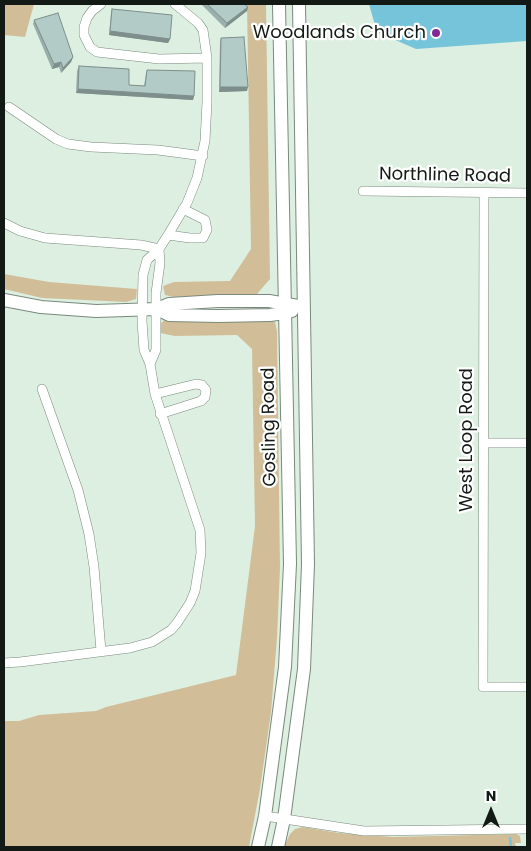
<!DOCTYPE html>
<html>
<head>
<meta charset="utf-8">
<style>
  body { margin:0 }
  #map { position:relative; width:531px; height:851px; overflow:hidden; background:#ddefe1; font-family:Poppins,sans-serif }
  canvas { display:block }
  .frame { position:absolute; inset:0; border:5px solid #131a15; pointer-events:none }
  .north { position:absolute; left:466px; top:786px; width:50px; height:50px; -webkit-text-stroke:4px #fff; paint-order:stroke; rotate:0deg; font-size:14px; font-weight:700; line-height:20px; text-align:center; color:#131a15 }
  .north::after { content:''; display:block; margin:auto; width:18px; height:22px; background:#131a15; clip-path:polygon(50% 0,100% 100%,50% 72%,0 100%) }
</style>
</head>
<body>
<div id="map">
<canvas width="531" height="851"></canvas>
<div class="frame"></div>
<div class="north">N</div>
</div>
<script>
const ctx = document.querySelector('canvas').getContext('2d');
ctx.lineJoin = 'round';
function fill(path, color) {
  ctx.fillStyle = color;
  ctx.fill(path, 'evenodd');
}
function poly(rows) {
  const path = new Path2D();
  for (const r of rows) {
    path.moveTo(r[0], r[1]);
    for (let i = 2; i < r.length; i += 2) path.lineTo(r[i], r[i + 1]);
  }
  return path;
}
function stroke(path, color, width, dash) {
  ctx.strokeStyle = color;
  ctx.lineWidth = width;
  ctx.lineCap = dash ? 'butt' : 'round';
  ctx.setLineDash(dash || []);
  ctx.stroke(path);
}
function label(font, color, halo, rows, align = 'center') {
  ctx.font = font + ' Poppins,sans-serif';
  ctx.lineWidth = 4.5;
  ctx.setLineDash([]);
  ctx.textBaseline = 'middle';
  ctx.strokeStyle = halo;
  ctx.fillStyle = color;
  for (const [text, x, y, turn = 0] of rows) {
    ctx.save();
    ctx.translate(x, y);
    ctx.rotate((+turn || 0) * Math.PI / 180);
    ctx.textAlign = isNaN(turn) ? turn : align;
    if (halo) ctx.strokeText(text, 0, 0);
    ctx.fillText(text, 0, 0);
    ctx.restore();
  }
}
const green = poly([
  [4,4,34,4,25,37,4,35],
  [247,4,266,4,270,279,257,294,174,297,165,295,163,286,174,282,230,281,251,249],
  [4,274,49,282,137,289,136,299,126,302,42,298,4,289],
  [167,318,268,319,275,322,277,331,280,568,277,638,271,712,260,789,249,847,4,847,4,721,19,721,39,715,96,711,106,707,236,675,255,526,252,349,237,335,175,336,160,333,160,324],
  [303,827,339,833,393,837,516,834,520,836,521,843,515,843,516,847,284,847,290,834,295,829]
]);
const water = poly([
  [369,4,527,4,527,41,416,49,377,32]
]);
const stream = poly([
  [510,838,511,847]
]);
const street = poly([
  [101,4,92,11,87,18,84,27,84,35,90,47,97,52,159,59,207,58],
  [9,107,56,139,68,144,91,147,158,150,203,156],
  [363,191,527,193],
  [484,194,483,687,527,687],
  [4,223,20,231,45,238,141,245,159,249],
  [168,235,190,238,203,238,207,230,205,220,183,209],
  [150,364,156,350,156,293,160,263,159,249],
  [42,389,78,490,89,534,94,567,101,651],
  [155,394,196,384,202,385,206,390,205,397,201,401,160,414],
  [483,443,527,443],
  [4,663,20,662,130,648,152,642,171,630,177,623,190,603,195,591,201,553,200,530,155,394,150,364,144,350,142,321,143,275,147,260,159,249,168,235,187,203,197,178,205,141,207,102,207,58,203,30,198,23,175,4],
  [265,816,364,831,527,829]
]);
const secondary = poly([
  [4,300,41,307,96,311,157,309,169,304,218,301,269,301,304,307],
  [157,309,169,315,218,316,270,315,284,313,292,311],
  [258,847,265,816,285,667,290,564,279,4],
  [278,847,284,819,304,669,308,564,299,4]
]);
const wall = poly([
  [201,4,244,4,248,7,247,11,225,28],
  [112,9,170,39,168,43,109,35,111,13],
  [34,20,73,57,71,62,61,73,59,67,52,69,33,24],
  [221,38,247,91,219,92,220,42],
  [79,66,129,85,144,86,146,74,147,70,194,96,193,100,76,93,77,71]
]);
const shadedWall = poly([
  [248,7,247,11,225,28,227,23],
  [110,31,170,39,168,43,109,35],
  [73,57,71,62,61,73,63,68],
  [61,62,59,67,52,69,54,64],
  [220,87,248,87,247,91,219,92],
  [78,89,194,96,193,100,76,93]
]);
const building = poly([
  [207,4,244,4,248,7,227,23,207,4],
  [112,9,172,15,170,39,110,31,112,9],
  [58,13,73,57,63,68,61,62,54,64,34,20,58,13],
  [244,37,248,87,220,87,221,38,244,37],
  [79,66,129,69,129,85,145,86,147,70,195,71,194,96,78,89,79,66]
]);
const markers = [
  [436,33,5,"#802997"]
];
const poiNames = [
  ["Woodlands Church",426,33]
];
const streetNames = [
  ["Northline Road",445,176,1],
  ["Gosling Road",270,427,-91],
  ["West Loop Road",467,440,-90]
];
fill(green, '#d1be99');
fill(water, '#76c4da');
stroke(stream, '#76c4da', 2.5);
stroke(street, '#798a7c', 10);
stroke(secondary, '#798a7c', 14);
stroke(street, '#fff', 9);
stroke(secondary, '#fff', 12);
fill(wall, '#99afab');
fill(shadedWall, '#7d8e8b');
fill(building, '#b2cbc7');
stroke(building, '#7d8e8b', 1);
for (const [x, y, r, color] of markers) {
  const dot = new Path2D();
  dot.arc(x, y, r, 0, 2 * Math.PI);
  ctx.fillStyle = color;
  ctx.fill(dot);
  stroke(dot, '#fff', 2);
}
label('18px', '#131a15', '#fff', poiNames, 'right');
label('18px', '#131a15', '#fff', streetNames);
</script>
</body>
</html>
